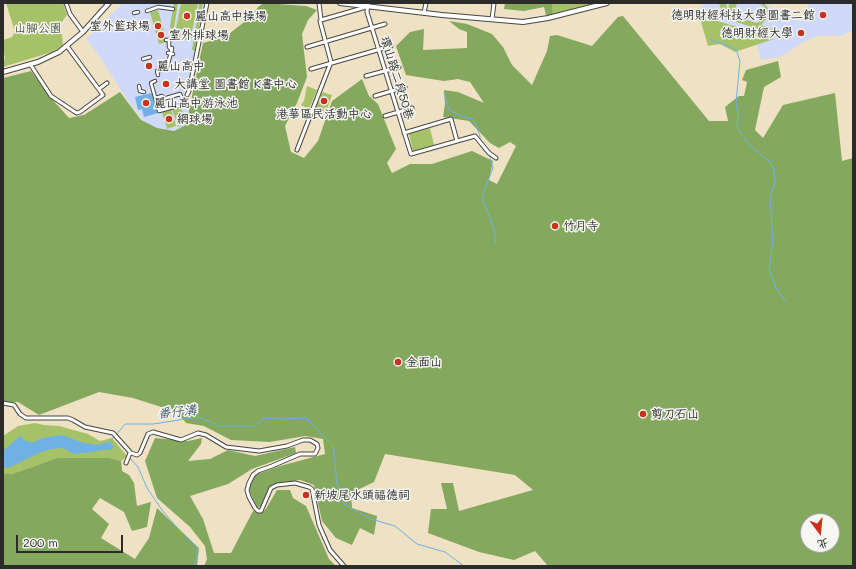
<!DOCTYPE html>
<html>
<head>
<meta charset="utf-8">
<style>
  body { margin:0 }
  #map { position:relative; width:856px; height:569px; overflow:hidden; background:#efe1c3; font-family:Mali,"LXGW WenKai TC",sans-serif }
  canvas { display:block }
  .frame { position:absolute; inset:0; border:4px solid #2b2b2b; pointer-events:none }
  .north { position:absolute; left:800px; top:513px; width:40px; height:40px; box-sizing:border-box; background:#f6f6f2; border:1px solid #a5a5a2; border-radius:50%; rotate:164deg; font-size:11px; font-weight:700; line-height:16px; text-align:center; color:#2b2b2b }
  .north::after { content:''; display:block; margin:auto; width:14px; height:18px; background:#c8321e; clip-path:polygon(50% 0,100% 100%,50% 72%,0 100%) }
  .scale { position:absolute; left:16px; top:535px; width:107px; height:18px; box-sizing:border-box; border:2px solid #2b2b2b; border-top:0; padding-left:5px; font-size:12px; line-height:14px; white-space:nowrap; color:#2b2b2b; -webkit-text-stroke:3px #f6f6f2; paint-order:stroke }
</style>
</head>
<body>
<div id="map">
<canvas width="856" height="569"></canvas>
<div class="frame"></div>
<div class="north">北</div>
<div class="scale">200 m</div>
</div>
<script>
const ctx = document.querySelector('canvas').getContext('2d');
ctx.lineJoin = 'round';
function fill(path, color) {
  ctx.fillStyle = color;
  ctx.fill(path, 'evenodd');
}
function poly(rows) {
  const path = new Path2D();
  for (const r of rows) {
    path.moveTo(r[0], r[1]);
    for (let i = 2; i < r.length; i += 2) path.lineTo(r[i], r[i + 1]);
  }
  return path;
}
function stroke(path, color, width, dash) {
  ctx.strokeStyle = color;
  ctx.lineWidth = width;
  ctx.lineCap = dash ? 'butt' : 'round';
  ctx.setLineDash(dash || []);
  ctx.stroke(path);
}
function label(font, color, halo, rows, align = 'center') {
  ctx.font = font + ' Mali,"LXGW WenKai TC",sans-serif';
  ctx.lineWidth = 3;
  ctx.setLineDash([]);
  ctx.textBaseline = 'middle';
  ctx.strokeStyle = halo;
  ctx.fillStyle = color;
  for (const [text, x, y, turn = 0] of rows) {
    ctx.save();
    ctx.translate(x, y);
    ctx.rotate((+turn || 0) * Math.PI / 180);
    ctx.textAlign = isNaN(turn) ? turn : align;
    if (halo) ctx.strokeText(text, 0, 0);
    ctx.fillText(text, 0, 0);
    ctx.restore();
  }
}
const built = poly([
  [123,3,205,3,195,54,186,89,184,91,188,97,187,104,192,127,154,139,140,116,128,101,101,59,86,39],
  [705,3,766,3,771,8,777,8,800,21,811,16,807,3,853,3,853,30,841,36,818,36,805,41,780,57,761,60,757,45,773,39,699,15,698,9]
]);
const green = poly([
  [6,3,63,3,67,15,61,23,63,46,52,52,3,67,5,57,3,51,3,40,12,37,15,32],
  [174,3,178,3,174,28,179,34,185,36,190,35,195,31,199,5,199,3,203,3,195,51,192,50,194,37,188,40,182,40,174,35,171,31,170,26],
  [181,3,198,4,192,31,176,28],
  [552,3,596,3,553,15],
  [719,3,726,3,727,11,730,3,737,3,734,13,727,11,730,15,757,23,763,19,765,14,764,6,758,3,764,3,769,10,768,17,761,25,780,32,775,35,708,12,709,8,722,12],
  [158,10,167,42,159,44,150,12],
  [699,15,774,39,735,52,720,44,708,46],
  [307,86,317,90,309,109,301,105,304,101],
  [322,92,332,95,325,115,315,111],
  [181,106,186,124,178,127,172,109],
  [171,109,176,126,167,129,162,112],
  [430,128,434,145,413,151,409,134],
  [35,423,44,425,59,426,88,434,100,441,112,438,127,456,121,461,110,458,57,458,12,474,3,474,3,436,18,426]
]);
const forest = poly([
  [264,3,306,6,317,10,308,20,302,34,307,77,297,103,285,126,291,152,304,158,318,141,332,101,362,79,369,96,378,104,396,149,387,163,392,173,410,164,432,164,472,151,493,161,489,180,497,184,516,146,510,142,499,148,490,143,469,121,443,117,445,104,444,90,458,92,484,103,470,82,458,79,444,81,406,75,396,46,410,32,424,29,423,50,467,48,467,32,459,29,449,21,467,24,492,34,503,47,512,65,532,85,547,51,550,36,557,35,592,46,618,17,623,16,709,121,728,121,725,107,739,96,744,96,747,82,742,80,746,70,778,61,781,77,764,87,755,130,763,138,783,105,835,93,842,161,853,158,853,566,548,566,535,551,514,560,479,552,428,533,431,509,447,509,441,483,453,483,459,511,533,490,515,475,385,454,374,482,351,493,352,508,377,516,374,535,360,528,352,545,336,538,322,521,314,485,300,480,273,484,268,489,264,503,261,507,257,507,250,492,250,486,255,475,280,466,325,454,323,439,305,436,270,442,231,440,204,426,186,423,177,412,133,398,99,392,39,415,18,402,3,402,3,78,31,71,50,97,69,118,84,115,120,92,141,120,157,128,174,131,186,125,203,43,225,37,252,16,258,7],
  [808,521,832,521,832,545,808,545],
  [505,3,552,3,553,15,546,15,544,7,524,11,504,9],
  [155,438,188,441,202,438,201,444,188,461,210,459,228,450,255,456,295,447,296,453,252,469,228,484,190,496,203,519,214,553,231,553,253,511,261,513,266,509,277,490,290,490,293,498,306,506,329,559,336,566,204,566,207,559,205,546,190,527,157,498,145,461],
  [57,458,110,458,121,461,122,471,129,475,134,483,137,506,151,502,147,527,132,531,124,512,100,498,92,509,109,524,101,538,135,559,149,538,157,508,199,548,197,566,3,566,3,474,12,474]
]);
const water = poly([
  [152,93,158,113,144,117,142,109,138,110,135,97],
  [62,435,81,442,95,445,110,442,114,447,111,450,103,450,93,452,74,454,63,448,51,449,39,453,8,468,3,467,3,451,20,436,24,440,31,443,43,438]
]);
const stream = poly([
  [709,39,736,49,740,61,736,102,738,113,737,127,741,134,752,147,770,162,774,169,775,182,770,196,773,241,769,270,776,288,786,302],
  [444,93,449,110,461,116,473,119,480,136,480,141],
  [480,144,481,147,490,157,493,168,482,197,495,232,495,243],
  [116,435,125,424,153,424,199,417,219,426,255,426,264,418,280,419,306,418,333,446,335,462],
  [110,442,114,437],
  [130,458,138,467,147,488,162,510,180,531,189,539,197,547,198,553,194,566],
  [335,466,337,483,344,504,371,519,395,526,417,544,445,552,464,566]
]);
const pedestrian = poly([
  [147,11,158,7,173,9],
  [134,13,138,12],
  [138,26,142,24],
  [166,40,169,40,169,47,172,50],
  [168,53,173,54],
  [143,59,150,57],
  [165,68,167,68,172,48],
  [158,75,157,71,161,70],
  [155,81,151,83,159,111,181,105],
  [139,86,140,91,144,92],
  [156,98,162,96,163,99,180,94,182,98]
]);
const minor = poly([
  [66,3,70,14,83,32],
  [368,3,367,12,411,154,475,136,489,153,496,158],
  [424,13,426,3],
  [492,19,494,3],
  [321,20,366,7],
  [307,47,385,24],
  [30,64,51,96,75,112,77,113,80,112,103,95,67,46],
  [311,69,391,46],
  [366,76,399,67],
  [99,89,107,83],
  [187,95,189,91,207,3],
  [375,96,405,87],
  [385,116,412,108],
  [404,133,451,119,457,141],
  [297,150,331,62,320,21,321,20,319,3],
  [3,403,14,405,20,414,26,418,68,418,73,420,85,427,113,433,131,453,137,455,140,453,148,434,153,432,181,440,198,433,206,435,226,447,259,451,287,446,303,440,310,440,317,444,318,448,315,454,300,454,272,466,258,471,253,475,249,483,247,490,249,497,255,508,258,511,261,511,271,488,277,485,295,483,309,487,312,489,319,525,330,550,344,566],
  [126,463,130,453]
]);
const tertiary = poly([
  [340,3,442,15,523,22,548,18,607,3],
  [3,72,38,62,59,52,83,32,109,3]
]);
const markers = [
  [823,15,4,"#c8321e"],
  [187,16,4,"#c8321e"],
  [158,26,4,"#c8321e"],
  [801,33,4,"#c8321e"],
  [161,35,4,"#c8321e"],
  [149,66,4,"#c8321e"],
  [166,84,4,"#c8321e"],
  [324,101,4,"#c8321e"],
  [146,103,4,"#c8321e"],
  [169,119,4,"#c8321e"],
  [555,226,4,"#c8321e"],
  [398,362,4,"#c8321e"],
  [643,414,4,"#c8321e"],
  [306,495,4,"#c8321e"]
];
const poiNames = [
  ["德明財經科技大學圖書二館",815,15,"right"],
  ["麗山高中操場",195,16],
  ["室外籃球場",150,26,"right"],
  ["德明財經大學",793,33,"right"],
  ["室外排球場",169,35],
  ["麗山高中",157,66],
  ["大講堂 圖書館 K書中心",174,84],
  ["麗山高中游泳池",154,103],
  ["港華區民活動中心",324,114,"center"],
  ["網球場",177,119],
  ["竹月寺",563,226],
  ["金面山",406,362],
  ["剪刀石山",651,414],
  ["新坡尾水頭福德祠",314,495]
];
const parkNames = [
  ["山腳公園",38,28]
];
const streetNames = [
  ["環山路二段50巷",397,78,73]
];
const waterNames = [
  ["番仔溝",177,412,-6]
];
fill(built, '#d1d9f9');
fill(green, '#a6c269');
fill(forest, '#84a85d');
fill(water, '#70b1e4');
stroke(stream, '#70b1e4', 1);
stroke(pedestrian, '#484642', 4.5);
stroke(minor, '#484642', 5);
stroke(tertiary, '#484642', 6);
stroke(pedestrian, '#fff', 2.5);
stroke(minor, '#fff', 3);
stroke(tertiary, '#fff', 4);
for (const [x, y, r, color] of markers) {
  const dot = new Path2D();
  dot.arc(x, y, r, 0, 2 * Math.PI);
  ctx.fillStyle = color;
  ctx.fill(dot);
  stroke(dot, '#f6f6f2', 1.5);
}
label('12px', '#2b2b2b', '#f6f6f2', poiNames, 'left');
label('12px', '#50583e', '#f6f6f2', parkNames);
label('12px', '#2b2b2b', '#f6f6f2', streetNames);
label('italic 13px', '#435a6c', '#f6f6f2', waterNames);
</script>
</body>
</html>
